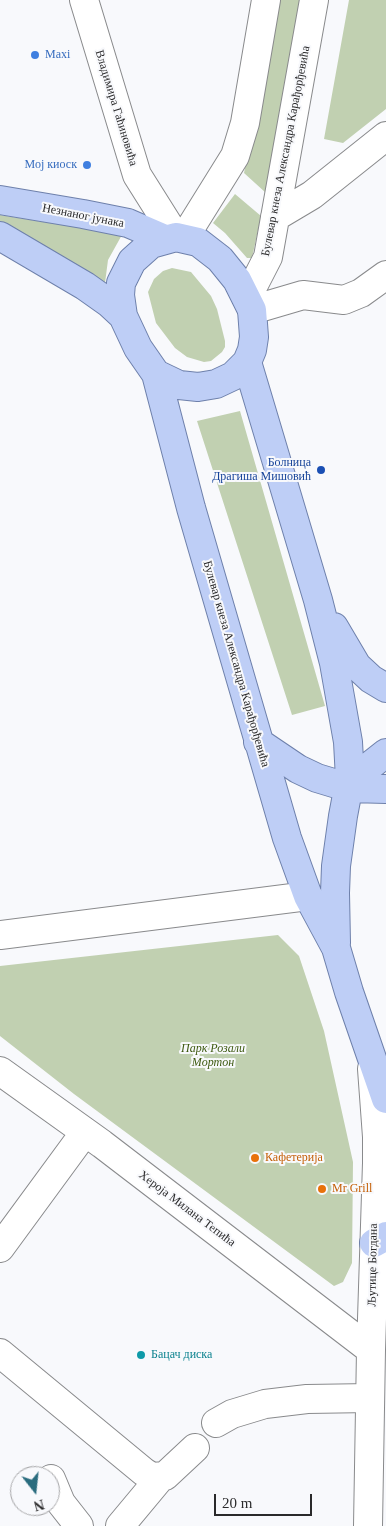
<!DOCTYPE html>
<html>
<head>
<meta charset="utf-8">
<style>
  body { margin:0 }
  #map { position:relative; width:386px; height:1526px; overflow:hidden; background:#f8f9fc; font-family:Georgia,serif }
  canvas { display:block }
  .north { position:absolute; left:10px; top:1466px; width:50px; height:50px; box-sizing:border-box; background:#f8f9fc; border:1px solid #a6a6a8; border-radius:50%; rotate:164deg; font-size:14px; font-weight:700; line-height:20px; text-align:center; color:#2a2a2b }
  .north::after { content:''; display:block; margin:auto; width:18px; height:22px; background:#2a6c7e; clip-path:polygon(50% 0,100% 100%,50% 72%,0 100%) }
  .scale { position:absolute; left:214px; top:1494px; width:98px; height:22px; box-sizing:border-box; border:2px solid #2a2a2b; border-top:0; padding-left:6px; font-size:15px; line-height:18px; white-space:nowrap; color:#2a2a2b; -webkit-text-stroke:4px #f8f9fc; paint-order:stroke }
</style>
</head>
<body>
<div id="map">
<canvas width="386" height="1526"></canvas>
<div class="north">N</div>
<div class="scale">20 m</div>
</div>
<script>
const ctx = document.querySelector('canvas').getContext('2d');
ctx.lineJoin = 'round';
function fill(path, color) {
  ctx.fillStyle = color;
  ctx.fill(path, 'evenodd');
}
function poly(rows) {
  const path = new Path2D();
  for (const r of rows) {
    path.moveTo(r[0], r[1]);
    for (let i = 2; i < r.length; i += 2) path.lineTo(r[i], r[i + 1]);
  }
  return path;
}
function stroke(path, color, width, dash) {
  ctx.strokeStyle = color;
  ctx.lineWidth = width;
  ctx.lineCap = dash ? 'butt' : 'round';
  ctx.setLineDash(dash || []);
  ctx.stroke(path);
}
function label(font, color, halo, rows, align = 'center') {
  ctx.font = font + ' Georgia,serif';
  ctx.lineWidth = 4;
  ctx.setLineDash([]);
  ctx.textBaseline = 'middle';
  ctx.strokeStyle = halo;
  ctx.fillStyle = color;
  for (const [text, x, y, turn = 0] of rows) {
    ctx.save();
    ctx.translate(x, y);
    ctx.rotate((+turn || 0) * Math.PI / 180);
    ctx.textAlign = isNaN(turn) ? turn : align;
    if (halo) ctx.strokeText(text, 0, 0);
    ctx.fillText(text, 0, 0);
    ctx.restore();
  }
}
const green = poly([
  [279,0,302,0,266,193,244,173],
  [349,0,386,0,386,109,343,143,324,139],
  [235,194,261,216,252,258,247,258,225,233,213,223],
  [0,215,50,223,123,233,108,260,105,283,52,250,0,222],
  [172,268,191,272,211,296,217,309,225,341,225,347,222,352,211,361,204,362,187,357,175,348,156,323,148,292,154,279,163,271],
  [240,411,325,706,292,715,197,421],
  [278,935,299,956,324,1031,353,1162,352,1263,343,1282,334,1286,74,1094,0,1036,0,966]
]);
const minor = poly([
  [84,0,137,175,176,237],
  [275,217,312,195,386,136],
  [184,238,235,156,245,123,266,0],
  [247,298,268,257,314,0],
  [252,310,303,295,344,300,361,293,386,275],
  [0,935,308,896],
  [0,1071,102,1144,371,1350],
  [0,1248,85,1132],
  [0,1353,144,1472,152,1477,165,1476,195,1448],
  [216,1423,232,1414,265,1404,307,1399,370,1398],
  [51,1479,61,1503,79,1526],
  [120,1526,160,1478],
  [368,1526,371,1350,377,1163,377,1137,372,1069]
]);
const major = poly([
  [0,200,83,214,128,223,165,239],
  [0,236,85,286,109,303,123,316],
  [176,237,198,242,220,259,237,280,252,310,254,337,252,350,247,362,233,376,216,384,198,387,179,385,156,374,138,348,123,316,120,295,121,283,132,261,151,244,176,237],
  [247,362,318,600,334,663,348,742,350,779,343,816,336,866,335,893,336,943],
  [156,374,191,508,287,838,308,896,336,948,349,992,386,1099],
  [334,627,357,666,371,679,386,688],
  [258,742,298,769,317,778,350,788,386,789],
  [350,788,367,768,386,753],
  [374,1243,386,1236]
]);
const markers = [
  [35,55,5,"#3f7fe0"],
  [87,165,5,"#3f7fe0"],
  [321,470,5,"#1a4fb4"],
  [255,1158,5,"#e8710a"],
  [322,1189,5,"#e8710a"],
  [141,1355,5,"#0f9aa8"]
];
const shopNames = [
  ["Maxi",45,55],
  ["Мој киоск",77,165,"right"]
];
const streetNames = [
  ["Владимира Гаћиновића",116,108,73],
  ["Булевар кнеза Александра Карађорђевића",286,151,-79],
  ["Незнаног јунака",83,216,11],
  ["Булевар кнеза Александра Карађорђевића",236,664,74],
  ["Хероја Милана Тепића",187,1209,37],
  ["Љутице Богдана",373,1265,-89]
];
const transitNames = [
  ["Болница",311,463],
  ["Драгиша Мишовић",311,477]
];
const parkNames = [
  ["Парк Розали",213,1049],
  ["Мортон",213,1063]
];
const foodNames = [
  ["Кафетерија",265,1158],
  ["Mr Grill",332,1189]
];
const cultureNames = [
  ["Бацач диска",151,1355]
];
fill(green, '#c1d0b1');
stroke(minor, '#898a8c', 30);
stroke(major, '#6e80ab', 30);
stroke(minor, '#fff', 28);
stroke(major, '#becef6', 28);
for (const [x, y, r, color] of markers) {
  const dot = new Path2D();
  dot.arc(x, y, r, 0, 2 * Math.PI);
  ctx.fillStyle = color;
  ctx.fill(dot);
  stroke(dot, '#f8f9fc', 2);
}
label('12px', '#366cbe', '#f8f9fc', shopNames, 'left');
label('12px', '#2a2a2b', '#f8f9fc', streetNames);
label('12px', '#164399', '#f8f9fc', transitNames, 'right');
label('italic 12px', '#3e5a11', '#f8f9fc', parkNames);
label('12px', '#c56008', '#f8f9fc', foodNames, 'left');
label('12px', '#0d838f', '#f8f9fc', cultureNames, 'left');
</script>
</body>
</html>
